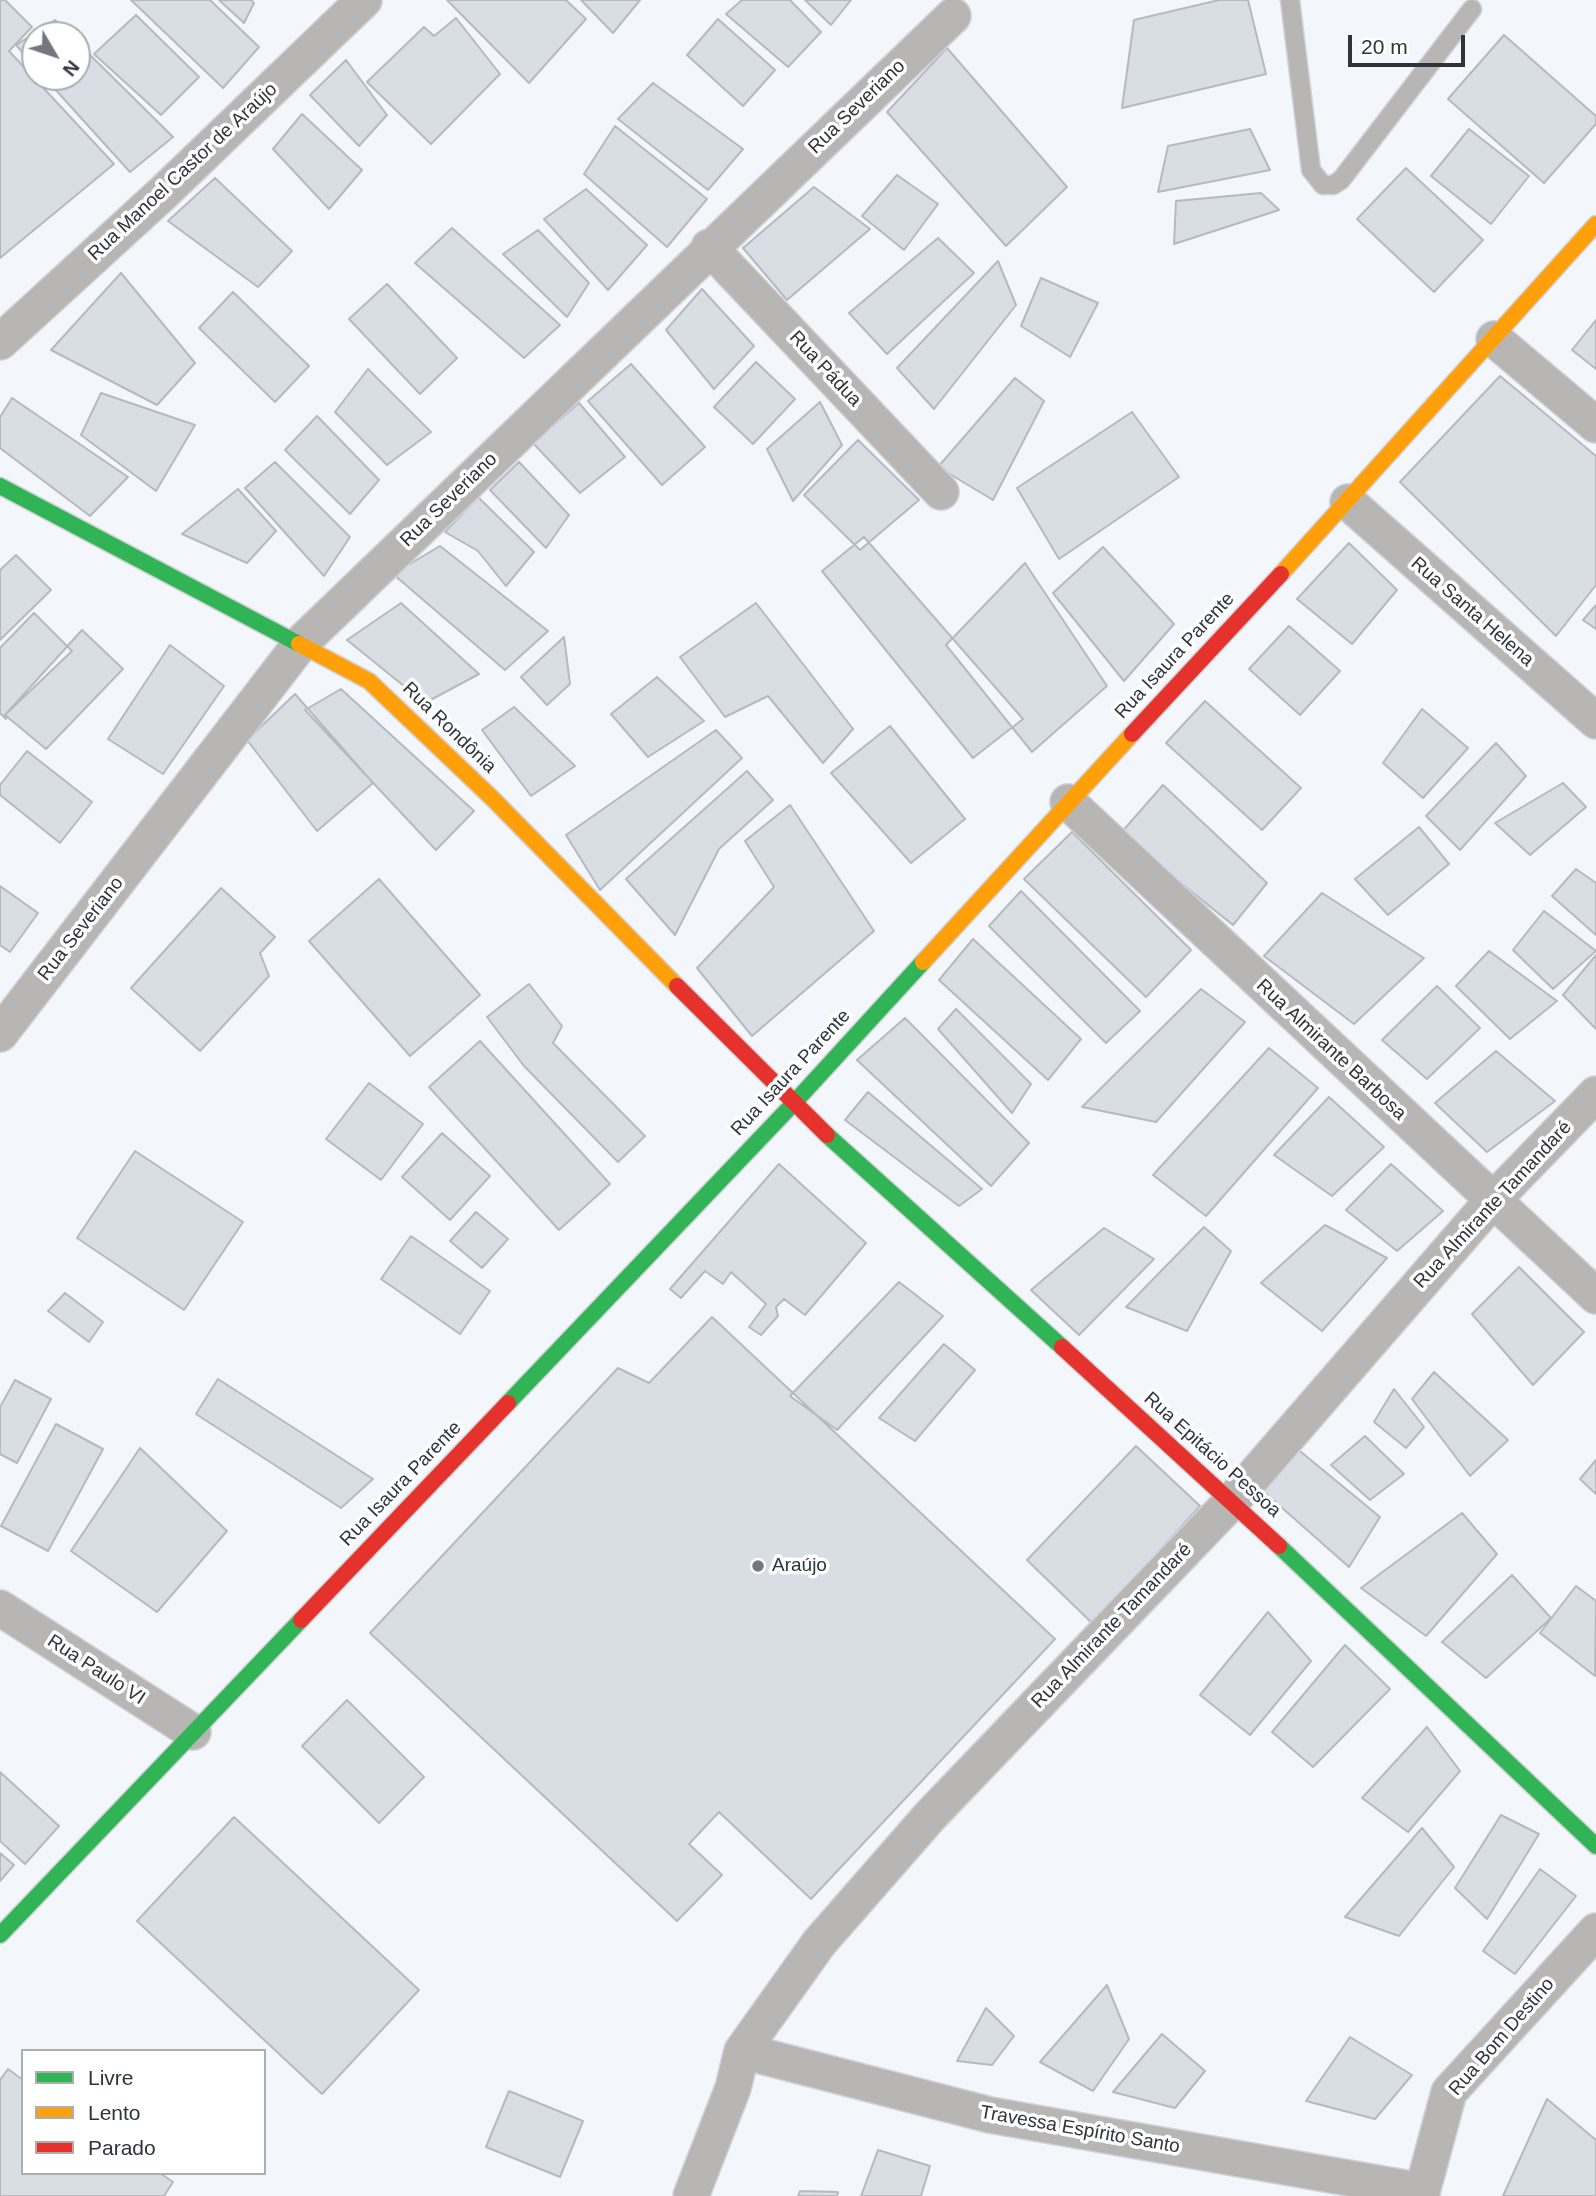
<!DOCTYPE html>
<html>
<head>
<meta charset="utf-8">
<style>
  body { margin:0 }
  #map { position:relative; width:1596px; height:2196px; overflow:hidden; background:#f3f6fa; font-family:Arial,sans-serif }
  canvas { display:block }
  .legend { position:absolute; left:21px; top:2049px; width:245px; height:126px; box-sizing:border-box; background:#fff; border:2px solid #acadb1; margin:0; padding:9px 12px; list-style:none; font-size:21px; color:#2f333c }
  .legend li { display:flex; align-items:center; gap:14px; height:35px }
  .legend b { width:35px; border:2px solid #acadb1 }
  .north { position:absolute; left:21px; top:21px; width:70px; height:70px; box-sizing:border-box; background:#fff; border:2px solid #acadb1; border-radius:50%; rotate:129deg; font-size:19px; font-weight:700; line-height:28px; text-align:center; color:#2f333c }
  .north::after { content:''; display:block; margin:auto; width:24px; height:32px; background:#74777e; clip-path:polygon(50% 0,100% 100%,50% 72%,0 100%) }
  .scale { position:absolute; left:1348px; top:35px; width:117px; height:32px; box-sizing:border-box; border:4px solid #2f333c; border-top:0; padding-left:9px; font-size:21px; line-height:24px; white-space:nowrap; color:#2f333c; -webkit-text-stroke:5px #fff; paint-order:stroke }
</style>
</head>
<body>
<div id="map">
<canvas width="1596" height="2196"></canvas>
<ul class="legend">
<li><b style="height:9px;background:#30b455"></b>Livre</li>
<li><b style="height:9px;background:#ff9f0a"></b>Lento</li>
<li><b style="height:9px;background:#e5322d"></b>Parado</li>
</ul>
<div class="north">N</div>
<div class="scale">20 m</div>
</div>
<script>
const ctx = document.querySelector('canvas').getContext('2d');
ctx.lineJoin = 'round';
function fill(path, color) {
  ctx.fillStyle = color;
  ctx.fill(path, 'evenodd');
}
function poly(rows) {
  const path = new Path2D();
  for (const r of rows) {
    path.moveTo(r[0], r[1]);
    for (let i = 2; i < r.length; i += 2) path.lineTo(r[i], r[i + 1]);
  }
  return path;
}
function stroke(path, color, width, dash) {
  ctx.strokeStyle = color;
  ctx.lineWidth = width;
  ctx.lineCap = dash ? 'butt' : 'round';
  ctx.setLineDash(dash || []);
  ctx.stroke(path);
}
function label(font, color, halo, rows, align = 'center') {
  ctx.font = font + ' Arial,sans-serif';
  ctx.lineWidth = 7;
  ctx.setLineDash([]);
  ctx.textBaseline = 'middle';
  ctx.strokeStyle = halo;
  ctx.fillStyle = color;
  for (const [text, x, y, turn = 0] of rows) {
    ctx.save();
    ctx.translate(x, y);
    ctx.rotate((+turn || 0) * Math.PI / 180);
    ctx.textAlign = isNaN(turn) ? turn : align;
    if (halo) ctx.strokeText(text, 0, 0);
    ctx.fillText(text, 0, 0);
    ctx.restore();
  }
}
const building = poly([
  [0,0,5,0,32,27,9,51,114,164,0,258,0,0],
  [131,0,210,0,259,47,223,88,131,0],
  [219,0,251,0,254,3,244,23,219,0],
  [447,0,566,0,586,19,529,83,447,0],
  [581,0,640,0,613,33,581,0],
  [742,0,790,0,821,32,788,67,726,14,742,0],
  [805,0,851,0,831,25,805,0],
  [1219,0,1248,0,1266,74,1122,108,1134,20,1219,0],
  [136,15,199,77,161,115,94,54,136,15],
  [456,18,500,74,431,144,367,82,424,27,434,36,456,18],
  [718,19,775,70,743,106,687,55,718,19],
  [55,20,70,35,35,35,35,67,16,45,55,20],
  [1504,35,1596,116,1596,124,1544,183,1448,99,1504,35],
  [77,42,173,137,130,172,44,77,77,77,77,42],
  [947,48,1067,187,1006,246,887,112,947,48],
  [346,60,387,115,359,146,310,95,346,60],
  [653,83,743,149,708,190,618,119,653,83],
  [302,114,362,170,329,209,273,149,302,114],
  [615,126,707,199,667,247,584,174,615,126],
  [1250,129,1270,170,1158,192,1168,146,1250,129],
  [1469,129,1529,176,1491,224,1431,176,1469,129],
  [1406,168,1483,240,1434,292,1357,219,1406,168],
  [897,175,938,204,904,250,862,216,897,175],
  [215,178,292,251,258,287,168,221,215,178],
  [814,187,870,229,787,300,743,248,814,187],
  [586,189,647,245,608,290,544,219,586,189],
  [1261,193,1279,210,1174,244,1176,201,1261,193],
  [452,228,560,325,524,358,415,263,452,228],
  [538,230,589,283,567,317,503,254,538,230],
  [938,238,974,273,887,354,849,313,938,238],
  [998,261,1016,305,934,409,897,368,998,261],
  [121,273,195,363,157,405,51,350,121,273],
  [1041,278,1098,303,1070,357,1021,326,1041,278],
  [387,284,457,358,420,394,349,319,387,284],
  [702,289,754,346,714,389,666,330,702,289],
  [233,292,309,366,275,402,199,328,233,292],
  [1596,320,1596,369,1572,350,1596,320],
  [756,362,795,399,753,444,714,407,756,362],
  [631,364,705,447,662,485,588,401,631,364],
  [368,369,431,432,387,465,335,412,368,369],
  [1500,376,1596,456,1596,585,1556,636,1400,482,1500,376],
  [1015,378,1044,401,993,500,938,467,1015,378],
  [101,393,195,425,156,491,81,435,101,393],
  [12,398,128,477,90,516,0,448,0,417,12,398],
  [820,402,842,445,793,501,767,449,820,402],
  [579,403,625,457,580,493,533,443,579,403],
  [1132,412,1179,477,1059,559,1017,488,1132,412],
  [317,416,379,480,350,514,285,450,317,416],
  [858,440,919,500,860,550,804,495,858,440],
  [275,462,350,537,324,576,245,488,275,462],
  [519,462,569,515,546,548,490,490,519,462],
  [238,489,276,531,247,563,182,534,238,489],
  [478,497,534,552,506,586,478,551,445,532,478,497],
  [864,537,1023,719,973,758,822,571,864,537],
  [1349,543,1397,590,1352,644,1297,599,1349,543],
  [440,546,548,631,505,670,393,574,440,546],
  [1103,547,1174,624,1124,681,1053,593,1103,547],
  [16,555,51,590,0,640,0,570,16,555],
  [1025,563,1107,686,1032,752,946,645,1025,563],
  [401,603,479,674,425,703,347,640,401,603],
  [756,603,853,729,823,763,768,696,725,717,680,657,756,603],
  [1596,605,1596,629,1583,620,1596,605],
  [34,613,72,651,5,715,6,719,0,713,0,648,34,613],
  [1289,626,1340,671,1300,715,1249,669,1289,626],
  [82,630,123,669,46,749,5,715,82,630],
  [564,637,570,684,547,705,521,677,564,637],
  [170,645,224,686,163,774,108,739,170,645],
  [657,677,704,721,648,757,611,714,657,677],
  [341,689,474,811,436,850,305,710,341,689],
  [295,694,373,783,317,831,247,740,295,694],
  [1205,701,1301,788,1262,830,1166,743,1205,701],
  [514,707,575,766,531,796,482,730,514,707],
  [1422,709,1468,748,1423,798,1383,763,1422,709],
  [890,726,965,819,911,863,831,773,890,726],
  [716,730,742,758,600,890,566,835,716,730],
  [1496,743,1526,776,1460,850,1426,816,1496,743],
  [27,751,92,802,60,843,0,795,0,785,27,751],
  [747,771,773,800,719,849,675,935,626,879,747,771],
  [1563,783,1586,807,1530,855,1495,823,1563,783],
  [1163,785,1267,883,1233,925,1120,834,1163,785],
  [790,805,874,931,752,1036,697,968,774,887,745,841,790,805],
  [1419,827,1449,864,1388,915,1355,879,1419,827],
  [1072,832,1191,950,1146,997,1024,879,1072,832],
  [1576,869,1596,883,1596,935,1552,896,1576,869],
  [379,879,480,995,410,1056,309,941,379,879],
  [0,886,38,913,10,952,0,945,0,886],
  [221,888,275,937,260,953,269,976,200,1051,131,988,221,888],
  [1021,891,1140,1011,1106,1043,989,926,1021,891],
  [1322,893,1424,958,1354,1024,1264,956,1322,893],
  [1544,911,1596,951,1553,989,1513,950,1544,911],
  [973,939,1081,1039,1048,1080,939,980,973,939],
  [1489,951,1557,1001,1510,1039,1456,986,1489,951],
  [1596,955,1596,1029,1563,995,1596,955],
  [529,984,562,1026,553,1043,645,1136,618,1162,524,1066,487,1017,529,984],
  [1437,986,1480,1028,1427,1079,1382,1040,1437,986],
  [1201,989,1245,1022,1156,1122,1082,1107,1201,989],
  [956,1009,1031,1084,1012,1113,938,1029,956,1009],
  [905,1018,1029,1143,991,1186,857,1060,905,1018],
  [480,1041,610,1184,559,1230,429,1087,480,1041],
  [1269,1048,1318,1088,1206,1216,1153,1175,1269,1048],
  [1496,1051,1555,1101,1487,1152,1435,1103,1496,1051],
  [369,1083,423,1124,381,1180,326,1139,369,1083],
  [868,1092,982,1189,959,1206,845,1120,868,1092],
  [1329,1097,1384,1147,1332,1196,1274,1155,1329,1097],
  [442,1133,490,1176,450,1220,402,1177,442,1133],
  [135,1151,243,1222,184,1310,77,1238,135,1151],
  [779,1164,866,1243,805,1315,784,1299,776,1307,778,1316,761,1335,749,1327,766,1304,731,1272,723,1284,705,1271,681,1298,670,1289,779,1164],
  [1391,1164,1443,1211,1397,1251,1346,1210,1391,1164],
  [476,1212,508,1239,482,1268,450,1241,476,1212],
  [1325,1225,1387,1258,1322,1331,1261,1283,1325,1225],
  [1204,1227,1231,1251,1187,1331,1126,1307,1204,1227],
  [1104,1228,1154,1259,1079,1335,1031,1290,1104,1228],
  [411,1236,490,1291,460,1334,381,1279,411,1236],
  [1519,1267,1584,1332,1533,1385,1472,1314,1519,1267],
  [899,1282,943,1316,837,1430,790,1396,899,1282],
  [65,1293,103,1322,89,1342,48,1311,65,1293],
  [712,1317,1055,1639,811,1899,719,1812,689,1844,722,1875,677,1921,370,1633,618,1368,649,1383,712,1317],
  [944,1344,975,1370,915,1441,879,1418,944,1344],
  [1434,1372,1508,1440,1470,1476,1412,1399,1434,1372],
  [218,1379,373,1479,341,1508,196,1414,218,1379],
  [15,1380,51,1399,17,1463,0,1454,0,1407,15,1380],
  [1394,1389,1424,1427,1406,1448,1374,1422,1394,1389],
  [56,1424,103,1449,48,1551,1,1526,56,1424],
  [1365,1436,1404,1474,1370,1500,1331,1465,1365,1436],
  [1136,1446,1200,1506,1093,1624,1027,1560,1136,1446],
  [1295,1447,1380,1517,1349,1567,1255,1484,1295,1447],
  [140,1448,227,1531,157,1612,71,1551,140,1448],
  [1596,1460,1596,1494,1580,1479,1596,1460],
  [1462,1513,1497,1554,1426,1636,1361,1588,1462,1513],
  [1512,1575,1551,1618,1486,1678,1442,1642,1512,1575],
  [1576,1586,1596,1601,1595,1676,1540,1633,1576,1586],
  [1268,1612,1311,1661,1250,1735,1200,1695,1268,1612],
  [1345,1645,1390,1689,1313,1767,1272,1732,1345,1645],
  [347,1700,424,1777,379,1823,302,1746,347,1700],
  [1427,1727,1460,1771,1408,1832,1362,1798,1427,1727],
  [0,1772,59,1826,25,1864,0,1841,0,1772],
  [1501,1815,1539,1834,1487,1919,1455,1888,1501,1815],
  [234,1817,419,1990,322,2094,137,1921,234,1817],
  [1422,1828,1454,1867,1399,1936,1345,1917,1422,1828],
  [0,1853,14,1865,0,1881,0,1853],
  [1540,1869,1576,1896,1515,1974,1483,1951,1540,1869],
  [1107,1985,1129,2039,1093,2091,1040,2062,1107,1985],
  [986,2008,1014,2036,992,2065,957,2061,986,2008],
  [1162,2034,1205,2071,1175,2108,1113,2092,1162,2034],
  [1350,2037,1412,2075,1375,2119,1306,2101,1350,2037],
  [8,2069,23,2080,23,2173,160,2173,173,2182,164,2196,0,2196,0,2080,8,2069],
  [509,2091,583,2121,560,2177,486,2147,509,2091],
  [1547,2099,1596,2140,1596,2196,1503,2196,1547,2099],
  [878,2150,930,2166,921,2196,861,2196,878,2150],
  [800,2191,838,2192,837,2196,798,2196,800,2191]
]);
const lane = poly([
  [1290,0,1311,170,1323,185,1333,185,1341,180,1472,9]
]);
const street = poly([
  [709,247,941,492],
  [1494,339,1596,425],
  [0,342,163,193,364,0],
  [1348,502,1596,721],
  [1068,802,1596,1296],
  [0,1034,301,643,953,16],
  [0,1608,193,1732],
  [742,2051,990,2115,1422,2191],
  [691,2196,733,2088,742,2051,819,1943,930,1816,1232,1501,1492,1201,1596,1094],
  [1421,2196,1449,2092,1596,1931]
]);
const fast = poly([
  [0,486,299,644],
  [827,1135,1062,1347],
  [508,1403,793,1104,923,962],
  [1279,1546,1596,1846],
  [0,1935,301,1620]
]);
const slow = poly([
  [1281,574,1596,224],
  [299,644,369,681,492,798,677,986],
  [923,962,1132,734]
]);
const jam = poly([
  [1132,734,1281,574],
  [677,986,827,1135],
  [1062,1347,1279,1546],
  [301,1620,508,1403]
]);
const markers = [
  [758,1566,7,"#74777e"]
];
const streetNames = [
  ["Rua Severiano",857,107,-44],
  ["Rua Manoel Castor de Araújo",183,172,-43],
  ["Rua Pádua",825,369,47],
  ["Rua Severiano",449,500,-44],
  ["Rua Santa Helena",1472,612,41],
  ["Rua Isaura Parente",1175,656,-47],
  ["Rua Rondônia",449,728,44],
  ["Rua Severiano",81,929,-52],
  ["Rua Almirante Barbosa",1331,1050,43],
  ["Rua Isaura Parente",791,1073,-47],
  ["Rua Almirante Tamandaré",1493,1205,-47],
  ["Rua Epitácio Pessoa",1212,1455,42],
  ["Rua Isaura Parente",401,1484,-46],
  ["Rua Almirante Tamandaré",1112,1626,-46],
  ["Rua Paulo VI",96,1670,33],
  ["Rua Bom Destino",1502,2037,-49],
  ["Travessa Espírito Santo",1080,2130,10]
];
const poiNames = [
  ["Araújo",772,1566]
];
fill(building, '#d9dee5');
stroke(building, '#b6bac0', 2);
stroke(lane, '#d1d3d7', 21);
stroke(street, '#d1d3d7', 38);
stroke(fast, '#d1d3d7', 19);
stroke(slow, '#d1d3d7', 19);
stroke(jam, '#d1d3d7', 19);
stroke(lane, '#b8b5b5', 18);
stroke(street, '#b8b5b5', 35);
stroke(fast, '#30b455', 16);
stroke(slow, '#ff9f0a', 16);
stroke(jam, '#e5322d', 16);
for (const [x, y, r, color] of markers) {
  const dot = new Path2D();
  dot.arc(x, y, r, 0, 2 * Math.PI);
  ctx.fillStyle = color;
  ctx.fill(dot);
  stroke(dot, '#fff', 2.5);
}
label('19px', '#2f333c', '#fff', streetNames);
label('19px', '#2f333c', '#fff', poiNames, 'left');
</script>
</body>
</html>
